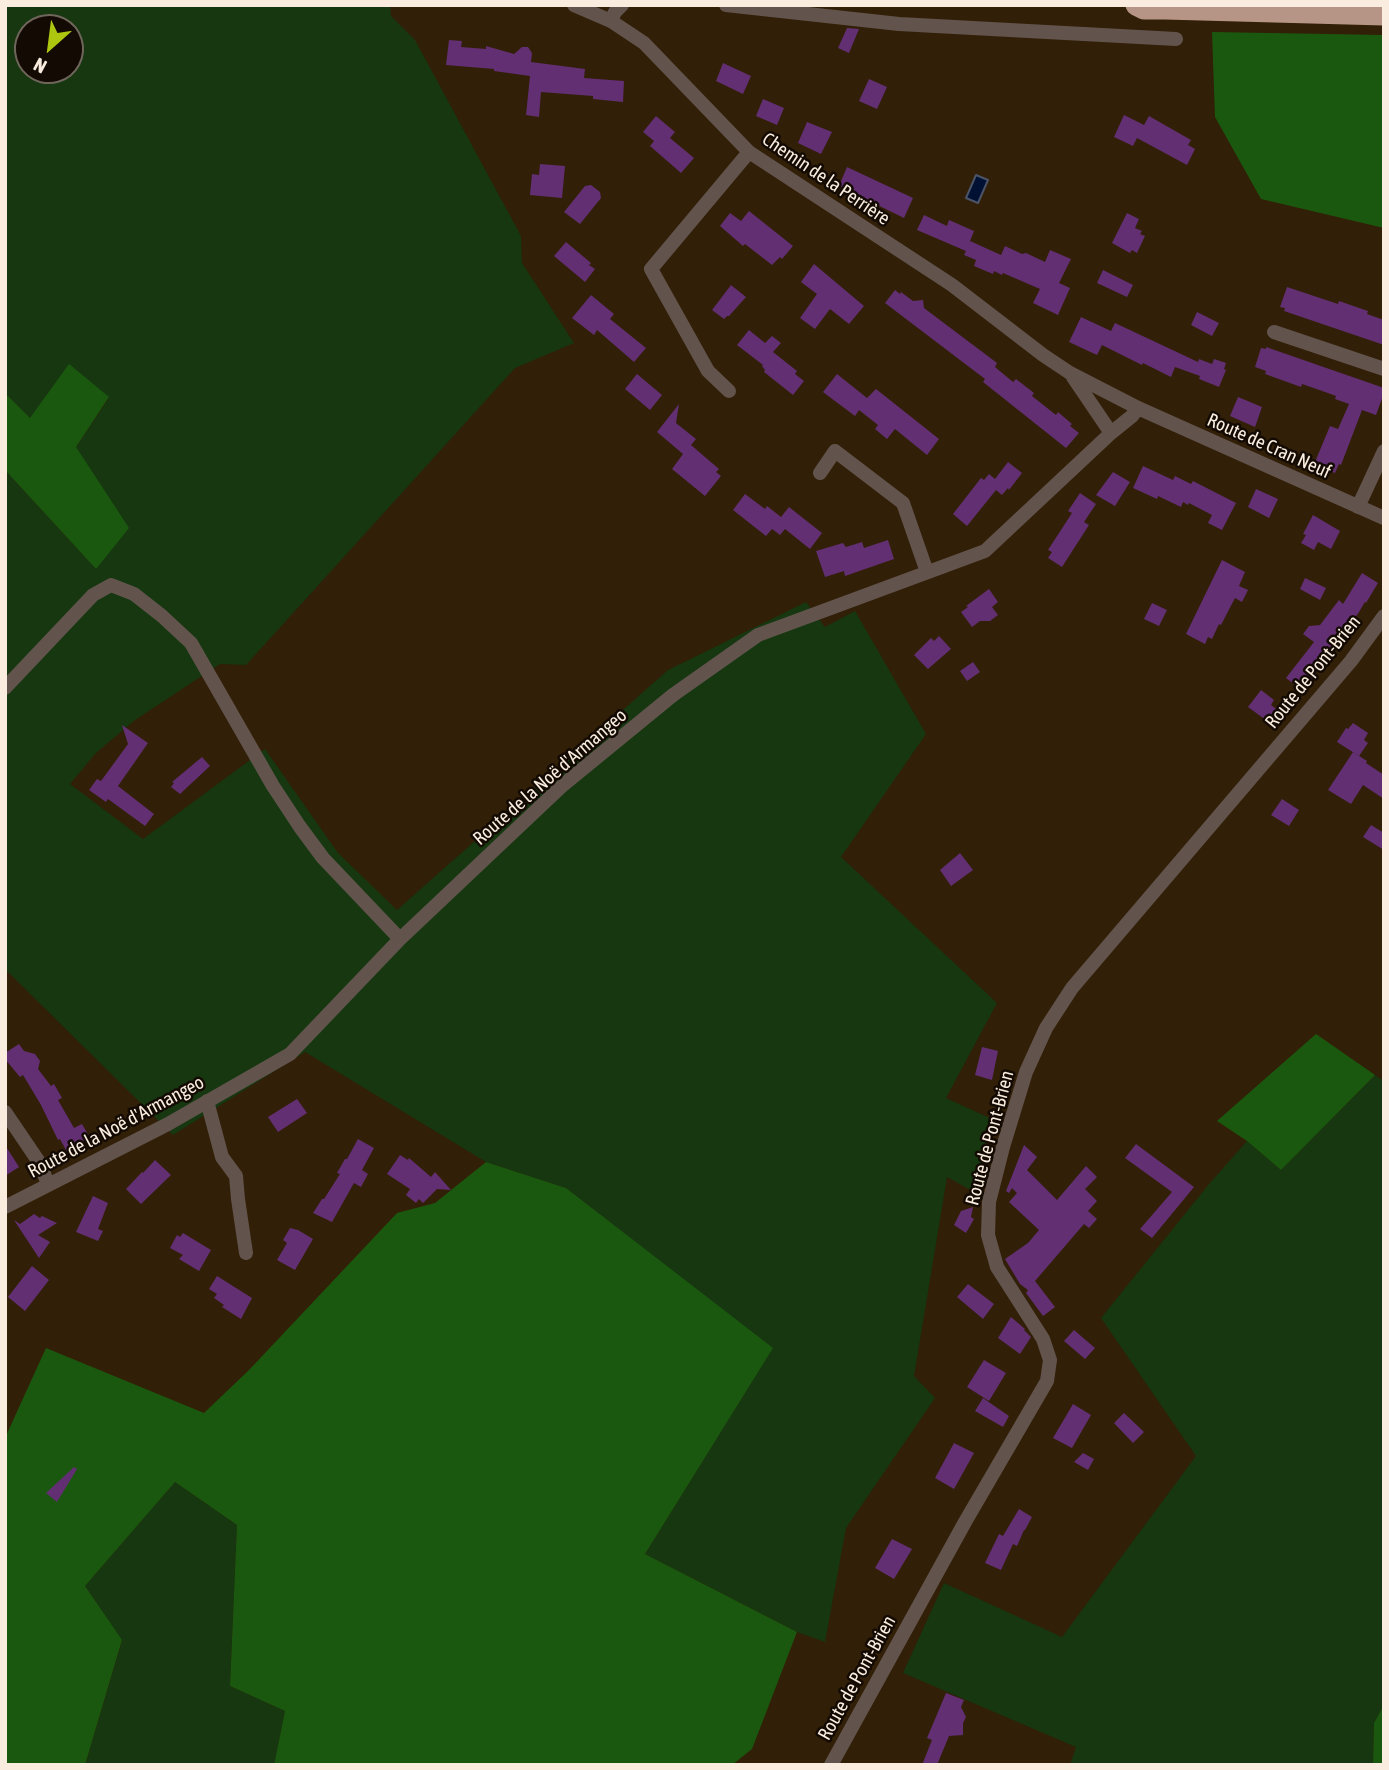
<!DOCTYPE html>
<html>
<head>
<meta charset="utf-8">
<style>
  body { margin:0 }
  #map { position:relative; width:1389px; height:1770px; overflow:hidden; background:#321f07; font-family:"Asap Condensed",sans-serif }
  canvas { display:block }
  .frame { position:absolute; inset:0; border:7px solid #faeddf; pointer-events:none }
  .north { position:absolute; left:14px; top:14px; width:70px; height:70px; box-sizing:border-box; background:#130b03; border:2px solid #6f655b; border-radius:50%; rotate:208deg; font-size:19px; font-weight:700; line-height:28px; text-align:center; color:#faeddf }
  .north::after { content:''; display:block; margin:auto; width:24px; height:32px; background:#adc610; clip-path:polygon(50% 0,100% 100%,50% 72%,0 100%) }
</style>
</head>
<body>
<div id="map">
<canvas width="1389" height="1770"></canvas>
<div class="frame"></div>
<div class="north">N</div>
</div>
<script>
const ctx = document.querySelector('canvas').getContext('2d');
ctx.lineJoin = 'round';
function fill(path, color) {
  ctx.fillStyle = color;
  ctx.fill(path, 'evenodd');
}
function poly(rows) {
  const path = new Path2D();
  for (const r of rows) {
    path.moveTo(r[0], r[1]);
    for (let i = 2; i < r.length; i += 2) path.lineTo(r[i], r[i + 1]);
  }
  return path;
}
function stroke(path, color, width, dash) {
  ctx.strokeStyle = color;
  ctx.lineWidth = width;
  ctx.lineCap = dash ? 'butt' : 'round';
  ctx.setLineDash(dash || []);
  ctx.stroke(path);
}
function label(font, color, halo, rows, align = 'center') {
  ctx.font = font + ' "Asap Condensed",sans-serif';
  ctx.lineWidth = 5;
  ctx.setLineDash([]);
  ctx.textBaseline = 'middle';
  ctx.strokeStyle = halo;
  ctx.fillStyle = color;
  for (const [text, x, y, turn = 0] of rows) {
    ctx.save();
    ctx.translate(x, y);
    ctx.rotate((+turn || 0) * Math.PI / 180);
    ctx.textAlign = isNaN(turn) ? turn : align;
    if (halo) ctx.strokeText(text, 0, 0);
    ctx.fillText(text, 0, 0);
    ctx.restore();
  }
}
const green = poly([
  [5,5,390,5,391,16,415,40,521,236,522,263,574,343,515,368,246,665,220,664,135,720,96,753,70,784,143,839,265,749,338,853,397,910,668,670,806,602,825,627,855,611,926,734,841,857,997,1003,946,1098,992,1119,974,1192,947,1177,914,1376,935,1398,846,1528,825,1642,797,1632,645,1554,772,1349,566,1188,486,1162,305,1052,173,1135,5,969,5,470,96,569,76,447,109,398,30,418,5,393],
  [28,28,70,28,70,70,28,70],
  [1375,1075,1384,1081,1384,1705,1374,1723,1373,1765,1070,1765,1076,1747,903,1673,944,1583,1062,1637,1196,1456,1101,1318,1209,1184,1247,1141,1281,1170],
  [175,1482,237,1525,230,1686,285,1711,274,1765,85,1765,122,1641,85,1586]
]);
const forest = poly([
  [1212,32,1384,35,1384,228,1261,199,1215,117],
  [69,364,109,397,76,447,129,528,96,569,5,470,5,393,30,418],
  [1316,1034,1375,1075,1281,1170,1247,1141,1217,1121],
  [486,1162,566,1188,773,1348,645,1554,797,1632,752,1749,732,1765,274,1765,285,1711,230,1686,237,1525,175,1482,85,1586,122,1640,85,1765,5,1765,5,1438,46,1348,204,1413,249,1370,397,1213,435,1203],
  [1384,1705,1384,1765,1373,1765,1374,1723]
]);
const water = poly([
  [976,175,988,180,978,203,966,198,976,175]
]);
const building = poly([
  [847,28,859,29,849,53,838,48],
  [449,40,462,41,461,47,486,49,486,46,514,54,522,47,528,47,532,53,531,62,585,69,584,78,624,81,623,102,593,99,593,96,541,92,539,117,526,115,530,76,494,71,494,69,446,65],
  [723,63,751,76,743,94,716,81],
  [869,79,887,87,877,109,859,101],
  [763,99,784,108,777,125,756,116],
  [1124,115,1144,125,1149,116,1191,140,1188,145,1195,149,1187,165,1137,138,1133,146,1114,137],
  [656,116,675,132,670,138,694,158,681,173,650,146,654,141,643,132],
  [807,122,832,132,821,154,798,143],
  [540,164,565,166,562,198,530,195,532,174,539,175],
  [847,167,913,198,904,218,839,186],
  [591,185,600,192,601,198,580,224,564,212,585,186],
  [749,211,793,246,782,259,780,257,772,265,745,244,743,246,720,226,730,213,741,221],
  [1127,213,1139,219,1135,228,1142,231,1140,234,1145,236,1137,253,1132,250,1130,253,1112,243],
  [924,215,947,226,949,220,974,231,967,249,970,241,1001,255,1005,246,1022,254,1026,253,1045,262,1050,250,1071,259,1059,283,1070,288,1058,315,1033,303,1040,289,1003,273,1002,275,994,271,993,274,974,266,976,260,964,255,966,251,917,230],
  [566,242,591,263,589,265,595,269,585,282,554,256],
  [814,264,864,306,849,324,830,309,815,329,800,318,817,294,801,282],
  [1103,270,1133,285,1127,297,1097,283],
  [731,285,746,297,729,316,727,316,724,319,712,310],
  [1287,287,1338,304,1339,301,1368,311,1367,314,1384,320,1384,345,1284,311,1285,308,1280,307],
  [895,290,900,294,901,292,913,301,923,300,924,308,997,363,995,367,1013,382,1016,379,1034,393,1032,396,1056,415,1058,412,1072,424,1070,426,1079,433,1066,448,983,382,985,379,885,303],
  [591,295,614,314,610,319,646,348,634,362,597,330,594,335,572,318],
  [1197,312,1219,323,1212,336,1191,325],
  [1081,317,1111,331,1115,323,1198,362,1199,359,1212,364,1214,359,1226,363,1224,369,1226,370,1219,387,1199,379,1200,376,1175,367,1171,377,1143,363,1142,365,1102,345,1097,355,1069,342],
  [749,330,765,343,772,336,781,343,773,352,797,371,795,374,804,381,793,395,764,372,765,370,762,366,763,365,737,345],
  [1266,347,1384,388,1384,393,1376,415,1362,410,1341,465,1339,464,1335,473,1323,469,1324,466,1315,462,1330,426,1338,429,1349,404,1335,399,1336,396,1325,392,1302,384,1301,387,1265,374,1266,371,1255,367,1261,348,1266,349],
  [637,374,662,395,650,410,625,389],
  [837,374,867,398,876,389,939,439,927,455,895,429,887,439,875,429,878,425,859,410,855,416,823,392],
  [1238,397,1262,407,1255,427,1230,416],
  [679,404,676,423,696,439,691,445,719,469,716,472,721,476,705,496,672,469,683,454,657,432],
  [1008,462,1022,473,1009,490,1008,488,1002,495,996,490,967,526,953,514,981,478,984,480,989,474,995,479],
  [1143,466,1173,480,1175,476,1191,484,1193,481,1236,503,1222,530,1208,523,1212,515,1189,503,1188,505,1183,502,1181,507,1158,496,1157,499,1133,488],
  [1113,472,1130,482,1115,506,1096,495],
  [1256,489,1278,499,1269,518,1248,507],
  [1080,493,1096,504,1084,522,1089,525,1062,567,1048,558,1052,552,1048,550,1072,513,1068,511],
  [745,494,765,509,767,506,781,517,789,507,822,533,810,549,785,529,780,535,772,529,766,536,733,510],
  [1313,515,1340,531,1331,549,1318,542,1314,550,1301,543,1306,535,1303,534],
  [888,540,894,559,845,576,844,571,825,577,816,551,843,543,846,547,862,542,864,548],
  [1222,560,1245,572,1239,586,1248,590,1242,602,1235,598,1221,625,1219,624,1212,639,1208,637,1205,644,1186,634],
  [1362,573,1378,583,1366,603,1365,602,1359,612,1303,691,1286,678,1314,642,1303,634,1309,626,1320,625,1339,600,1343,604],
  [1305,578,1326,588,1320,600,1300,589],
  [989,589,998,602,992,607,998,615,990,621,980,621,972,627,961,612,968,607,966,606],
  [1152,603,1167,610,1159,626,1144,619],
  [939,636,951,649,928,669,914,655,931,638,934,641],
  [973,662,980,672,967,681,960,671],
  [1261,690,1274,700,1271,705,1283,714,1274,726,1248,707],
  [1353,723,1368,733,1364,740,1368,743,1359,756,1337,742,1346,728,1348,729],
  [122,725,148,743,118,786,154,814,145,826,108,799,106,802,89,790,97,779,101,781,128,744],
  [1353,752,1367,761,1366,763,1384,775,1384,799,1363,785,1351,804,1328,790],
  [202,757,210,766,180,794,171,787,174,783,172,782],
  [1282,799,1299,810,1289,826,1271,815],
  [1371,825,1384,833,1384,850,1363,837],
  [960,853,973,870,951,886,940,870],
  [19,1044,24,1051,35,1054,40,1061,38,1069,51,1086,54,1084,62,1098,58,1100,74,1128,82,1124,90,1138,67,1152,60,1139,58,1140,41,1105,23,1075,20,1077,5,1059,5,1053],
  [982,1047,998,1051,992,1080,975,1075],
  [297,1099,307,1113,278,1132,268,1117],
  [358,1139,374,1148,362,1170,368,1174,361,1187,354,1183,332,1222,313,1213,322,1199,324,1199,340,1174,337,1173,345,1159,347,1159],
  [1136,1144,1194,1187,1152,1238,1140,1229,1172,1192,1125,1158],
  [5,1145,19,1167,5,1176],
  [1024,1145,1037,1157,1027,1170,1057,1200,1086,1166,1097,1177,1085,1189,1097,1201,1088,1211,1097,1219,1089,1228,1084,1224,1035,1281,1055,1307,1043,1316,1026,1293,1028,1290,1020,1284,1005,1259,1028,1243,1039,1230,1009,1202,1017,1193,1012,1188,1009,1193,1006,1191],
  [400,1155,408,1160,409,1158,431,1177,435,1172,451,1190,437,1189,423,1203,419,1199,416,1203,406,1195,410,1189,387,1174],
  [155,1160,171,1175,141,1204,126,1189,142,1172,143,1173],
  [93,1196,108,1203,98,1229,103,1231,98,1241,76,1232],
  [973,1207,971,1217,974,1219,966,1233,954,1225,961,1211],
  [34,1214,40,1218,42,1216,57,1223,38,1235,50,1242,39,1258,14,1220,20,1224],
  [290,1228,298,1230,313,1239,295,1270,277,1260,287,1243,283,1240],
  [183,1233,211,1250,199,1271,179,1259,183,1255,170,1248,177,1235,180,1237],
  [32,1266,49,1280,25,1311,8,1297],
  [217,1276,252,1298,241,1319,222,1307,224,1305,214,1298,217,1294,209,1289],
  [968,1284,994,1304,983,1319,957,1297],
  [1011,1317,1025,1329,1024,1330,1031,1337,1020,1354,998,1338],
  [1074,1330,1095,1348,1085,1359,1064,1341],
  [984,1360,1006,1373,989,1401,967,1387],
  [983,1398,1009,1416,1003,1427,975,1411],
  [1073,1404,1091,1415,1072,1448,1053,1438],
  [1124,1413,1144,1432,1133,1443,1114,1423],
  [954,1443,974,1453,954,1489,935,1478],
  [1083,1453,1094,1459,1088,1470,1074,1462],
  [74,1467,77,1469,57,1502,46,1493],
  [1019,1509,1032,1517,1025,1530,1024,1530,1017,1546,1013,1544,1001,1570,985,1563,999,1534,1003,1536],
  [892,1539,912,1549,894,1579,875,1568],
  [946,1693,964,1700,961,1707,966,1717,963,1723,963,1735,949,1736,937,1765,922,1765,932,1740,927,1738]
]);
const street = poly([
  [574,5,611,21,644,43,749,152,952,285,1043,355,1070,373,1138,408,1384,518],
  [726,5,899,24,1176,39],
  [611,21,615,12,622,5],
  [1274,332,1384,369],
  [1073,377,1111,433],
  [729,391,708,371,651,269,749,152],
  [820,473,835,451,903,503,927,572],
  [1358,507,1384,451],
  [5,688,93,595,111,585,134,594,162,616,191,643,273,786,300,827,323,858,400,939],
  [207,1101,222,1157,236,1176,238,1199,246,1253],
  [5,1112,41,1165,48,1185],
  [5,1207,168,1124,290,1054,400,939,563,785,673,695,758,635,985,551,1111,433,1132,416,1138,408],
  [831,1765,965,1522,1047,1381,1050,1360,1043,1339,997,1267,988,1235,989,1202,1003,1147,1026,1072,1046,1028,1072,988,1351,661,1384,616]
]);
const highway = poly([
  [1136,5,1144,9,1165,9,1384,15]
]);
const streetNames = [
  ["Chemin de la Perrière",826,179,34],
  ["Route de Cran Neuf",1269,446,24],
  ["Route de Pont-Brien",1313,672,-51],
  ["Route de la Noë d'Armangeo",550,777,-41],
  ["Route de la Noë d'Armangeo",116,1127,-28],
  ["Route de Pont-Brien",990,1138,-75],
  ["Route de Pont-Brien",857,1678,-61]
];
fill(green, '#163710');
fill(forest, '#1b580f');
fill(water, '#013');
stroke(water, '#4b5367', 2);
fill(building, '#622f73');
stroke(street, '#62544d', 14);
stroke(highway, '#b79586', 21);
label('19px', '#faeddf', '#130b03', streetNames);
</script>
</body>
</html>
